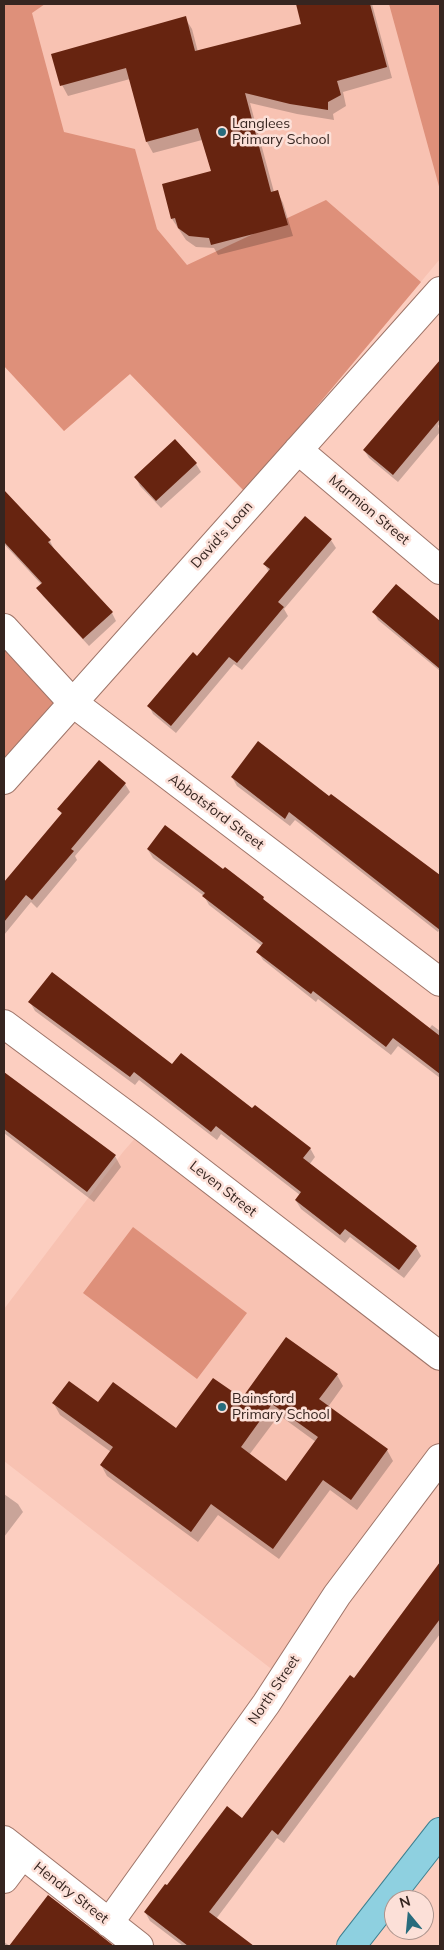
<!DOCTYPE html>
<html>
<head>
<meta charset="utf-8">
<style>
  body { margin:0 }
  #map { position:relative; width:444px; height:1950px; overflow:hidden; background:#fccec0; font-family:Mulish,sans-serif }
  canvas { display:block }
  .frame { position:absolute; inset:0; border:5px solid #362520; pointer-events:none }
  .north { position:absolute; left:384px; top:1890px; width:50px; height:50px; box-sizing:border-box; background:#fce0d8; border:1px solid #ad958e; border-radius:50%; rotate:343deg; font-size:14px; font-weight:700; line-height:20px; text-align:center; color:#362520 }
  .north::after { content:''; display:block; margin:auto; width:18px; height:22px; background:#286c7d; clip-path:polygon(50% 0,100% 100%,50% 72%,0 100%) }
</style>
</head>
<body>
<div id="map">
<canvas width="444" height="1950"></canvas>
<div class="frame"></div>
<div class="north">N</div>
</div>
<script>
const ctx = document.querySelector('canvas').getContext('2d');
ctx.lineJoin = 'round';
function fill(path, color) {
  ctx.fillStyle = color;
  ctx.fill(path, 'evenodd');
}
function poly(rows) {
  const path = new Path2D();
  for (const r of rows) {
    path.moveTo(r[0], r[1]);
    for (let i = 2; i < r.length; i += 2) path.lineTo(r[i], r[i + 1]);
  }
  return path;
}
function stroke(path, color, width, dash) {
  ctx.strokeStyle = color;
  ctx.lineWidth = width;
  ctx.lineCap = dash ? 'butt' : 'round';
  ctx.setLineDash(dash || []);
  ctx.stroke(path);
}
function label(font, color, halo, rows, align = 'center') {
  ctx.font = font + ' Mulish,sans-serif';
  ctx.lineWidth = 5;
  ctx.setLineDash([]);
  ctx.textBaseline = 'middle';
  ctx.strokeStyle = halo;
  ctx.fillStyle = color;
  for (const [text, x, y, turn = 0] of rows) {
    ctx.save();
    ctx.translate(x, y);
    ctx.rotate((+turn || 0) * Math.PI / 180);
    ctx.textAlign = isNaN(turn) ? turn : align;
    if (halo) ctx.strokeText(text, 0, 0);
    ctx.fillText(text, 0, 0);
    ctx.restore();
  }
}
const built = poly([
  [4,4,440,4,440,259,245,492,130,374,64,431,4,366],
  [144,1128,440,1356,440,1458,283,1678,4,1461,4,1309,123,1152]
]);
const green = poly([
  [4,4,45,4,32,13,64,132,135,149,157,229,187,265,326,200,421,282,245,492,130,374,64,431,4,366],
  [389,4,440,4,440,190],
  [4,628,72,702,4,780],
  [133,1227,247,1313,197,1379,83,1293]
]);
const shadow = poly([
  [297,4,372,4,392,78,343,92,346,106,333,114,334,120,297,114,250,103,274,192,277,191,283,203,293,236,218,255,214,248,196,247,186,240,172,219,212,172,202,140,153,153,147,142,130,79,68,96,62,85,185,18,192,29,198,52,302,25],
  [440,361,440,423,438,426,440,432,398,482,369,458,364,450],
  [175,441,196,464,201,472,161,508,140,486,136,478],
  [4,491,50,541,54,549,112,613,116,621,89,646,43,596,38,588,42,585,4,544],
  [331,540,336,548,284,609,288,616,242,670,234,664,176,733,153,714,149,706,197,657,269,572,265,565],
  [396,585,440,622,440,675,440,671,378,620,374,612],
  [232,777,330,797,405,850,440,877,440,929,438,932,295,820,290,826,237,786],
  [125,784,130,792,75,856,77,860,37,908,31,902,4,935,4,884,62,815,59,809],
  [148,850,223,871,263,898,266,903,429,1029,432,1025,440,1031,440,1078,398,1046,391,1055,318,999,316,1002,263,960,258,952,262,946,209,905,204,896,153,858],
  [30,1002,173,1065,253,1109,310,1148,315,1157,309,1165,416,1247,421,1256,404,1278,350,1237,345,1243,301,1209,296,1201,300,1195,221,1134,217,1140,139,1080,135,1085,35,1011],
  [4,1073,115,1156,121,1167,94,1202,4,1133],
  [337,1375,343,1386,328,1407,387,1450,393,1461,357,1510,330,1490,279,1559,218,1515,198,1542,107,1476,101,1465,111,1452,60,1415,54,1404,98,1404,177,1430,242,1400],
  [279,1415,316,1442,286,1482,249,1455],
  [4,1494,18,1504,23,1512,4,1537],
  [440,1571,440,1634,284,1843,277,1838,216,1919,244,1940,248,1946,183,1946,150,1921,145,1912,167,1887,243,1820],
  [49,1896,112,1946,11,1946],
  [4,1942,10,1946,4,1946]
]);
const building = poly([
  [296,4,370,4,387,67,337,81,341,95,328,102,328,110,290,104,245,93,271,192,278,190,288,225,211,245,209,238,189,236,178,228,175,218,171,219,162,184,211,171,198,128,146,142,126,68,60,86,51,54,186,16,195,51,301,24],
  [440,360,440,419,393,475,363,450],
  [175,439,197,463,156,501,134,477],
  [4,490,51,540,48,542,113,612,83,639,36,588,42,583,4,542],
  [305,516,332,539,278,602,284,607,237,663,229,657,171,726,147,706,193,652,197,656,270,569,263,564],
  [396,584,440,621,440,669,372,612],
  [258,741,329,796,331,794,440,875,440,930,289,812,285,819,231,777],
  [99,760,126,783,71,849,74,851,32,900,26,895,4,922,4,882,62,813,57,809],
  [165,825,223,869,225,867,264,897,263,899,440,1036,440,1074,393,1038,386,1047,313,991,311,994,256,952,263,943,202,896,205,893,147,849],
  [52,972,172,1064,181,1053,252,1108,255,1105,311,1148,303,1158,417,1246,399,1270,345,1229,340,1235,295,1200,301,1192,216,1126,211,1132,134,1072,130,1077,28,1002],
  [4,1072,116,1155,87,1192,4,1129],
  [286,1337,338,1374,319,1399,388,1449,351,1500,323,1480,273,1549,211,1504,191,1532,100,1465,113,1447,52,1403,69,1381,98,1402,113,1382,176,1428,213,1378,242,1398],
  [272,1404,318,1437,286,1481,241,1447],
  [440,1562,440,1619,278,1835,272,1830,209,1912,254,1946,188,1946,144,1912,165,1884,167,1885,227,1806,242,1818,350,1675,354,1678],
  [48,1895,100,1935,114,1946,9,1946]
]);
const minor = poly([
  [298,450,440,570],
  [4,628,72,702,440,982],
  [4,780,440,291],
  [4,1024,144,1128,440,1356],
  [4,1840,139,1946],
  [4,1879,22,1855],
  [109,1923,266,1704,337,1595,440,1458]
]);
const major = poly([
  [351,1946,440,1832]
]);
const markers = [
  [222,132,5,"#286c7d"],
  [222,1407,5,"#286c7d"]
];
const poiNames = [
  ["Langlees",232,124],
  ["Primary School",232,140],
  ["Bainsford",232,1399],
  ["Primary School",232,1415]
];
const streetNames = [
  ["Marmion Street",369,510,40],
  ["David's Loan",222,535,-48],
  ["Abbotsford Street",216,812,37],
  ["Leven Street",223,1189,38],
  ["North Street",274,1690,-56],
  ["Hendry Street",71,1893,38]
];
fill(built, '#f8c2b2');
fill(green, '#de907a');
fill(shadow, '#0003');
fill(building, '#672410');
stroke(minor, '#9e7468', 30);
stroke(major, '#3e8090', 30);
stroke(minor, '#fff', 28);
stroke(major, '#8ed0e0', 28);
for (const [x, y, r, color] of markers) {
  const dot = new Path2D();
  dot.arc(x, y, r, 0, 2 * Math.PI);
  ctx.fillStyle = color;
  ctx.fill(dot);
  stroke(dot, '#fce0d8', 2);
}
label('14px', '#362520', '#fce0d8', poiNames, 'left');
label('14px', '#362520', '#fce0d8', streetNames);
</script>
</body>
</html>
